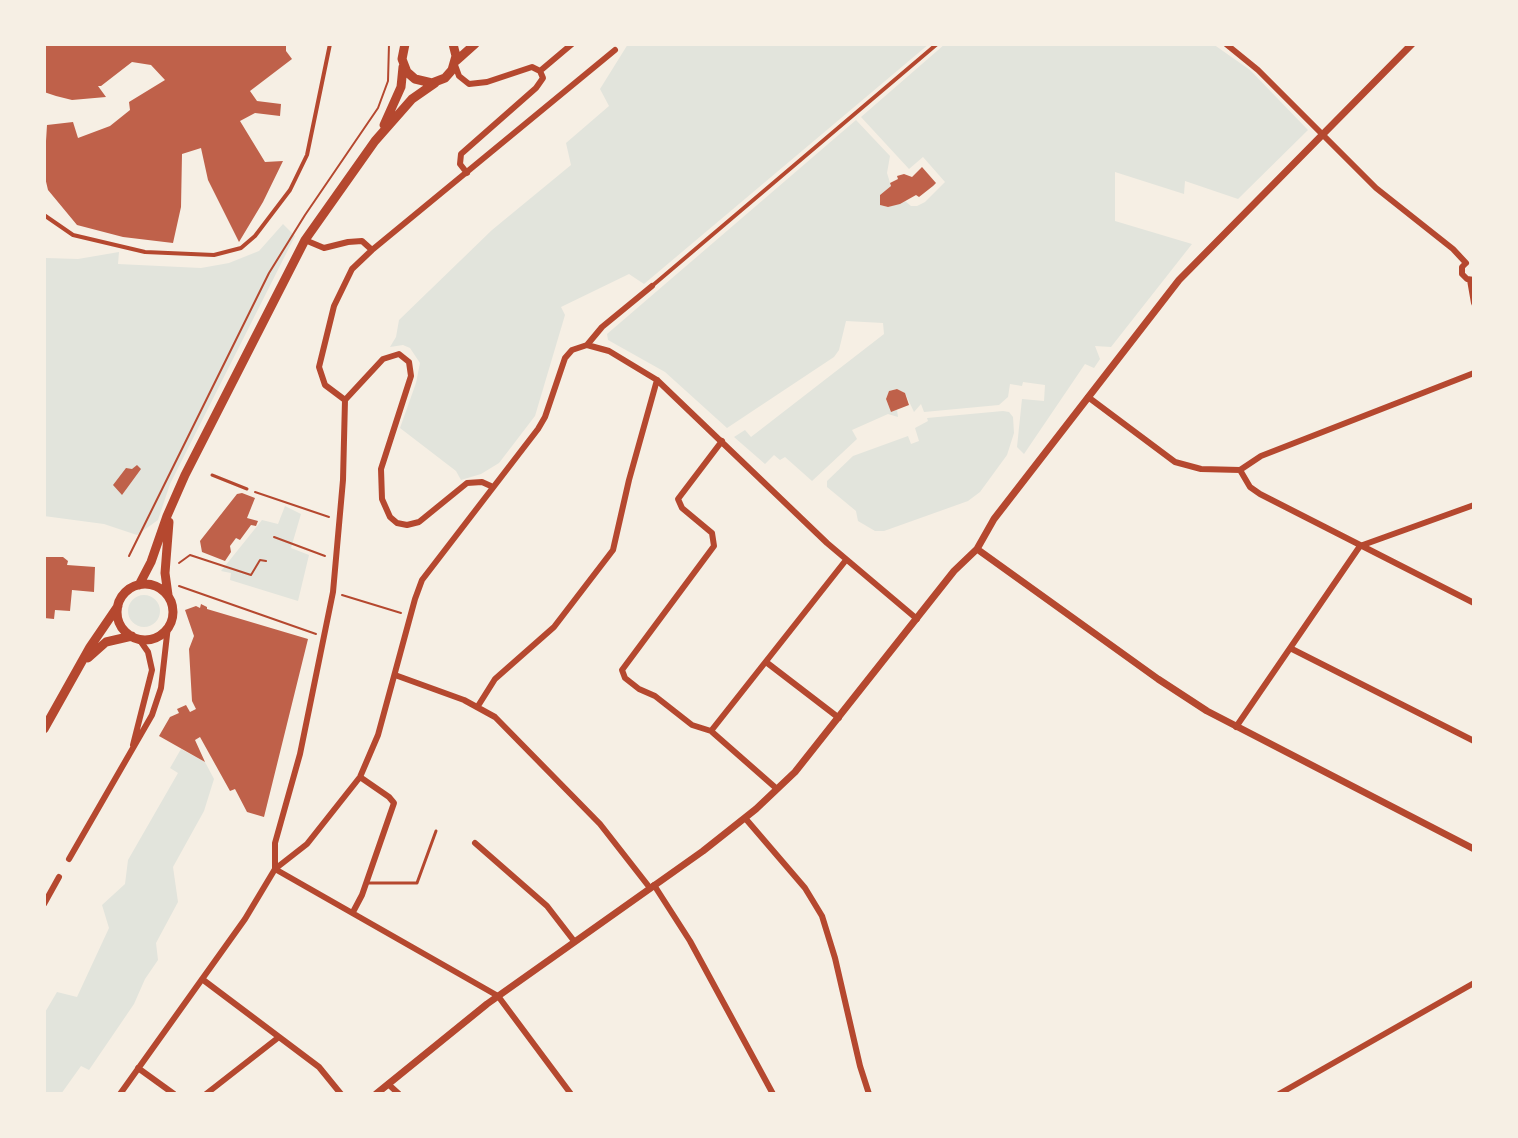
<!DOCTYPE html>
<html>
<head>
<meta charset="utf-8">
<style>
  body { margin:0 }
  #map { position:relative; width:1518px; height:1138px; overflow:hidden; background:#f6efe4; font-family:"Roboto Condensed",sans-serif }
  canvas { display:block }
  .frame { position:absolute; inset:0; border:46px solid #f6efe4; pointer-events:none }
</style>
</head>
<body>
<div id="map">
<canvas width="1518" height="1138"></canvas>
<div class="frame"></div>
</div>
<script>
const ctx = document.querySelector('canvas').getContext('2d');
ctx.lineJoin = 'round';
function fill(path, color) {
  ctx.fillStyle = color;
  ctx.fill(path, 'evenodd');
}
function poly(rows) {
  const path = new Path2D();
  for (const r of rows) {
    if (r.length === 3) {
      path.moveTo(r[0] + r[2], r[1]);
      path.arc(r[0], r[1], r[2], 0, 2 * Math.PI);
      continue;
    }
    path.moveTo(r[0], r[1]);
    for (let i = 2; i < r.length; i += 2) path.lineTo(r[i], r[i + 1]);
  }
  return path;
}
function stroke(path, color, width, dash) {
  ctx.strokeStyle = color;
  ctx.lineWidth = width;
  ctx.lineCap = dash ? 'butt' : 'round';
  ctx.setLineDash(dash || []);
  ctx.stroke(path);
}
const green = poly([
  [628,44,929,44,644,284,629,274,561,307,565,315,535,416,499,463,481,474,461,480,456,471,400,428,416,383,420,363,410,348,403,345,390,347,396,337,399,320,492,230,571,165,566,143,609,106,600,89],
  [945,44,1213,44,1250,70,1308,130,1238,199,1185,181,1184,194,1115,172,1115,221,1192,244,1111,347,1095,346,1100,359,1094,368,1085,364,1024,454,1017,447,1022,399,1044,401,1045,385,1023,382,1022,386,1010,384,1008,397,999,405,924,412,921,404,914,412,905,393,897,389,889,391,886,399,891,411,897,410,898,417,888,414,852,430,857,439,812,481,785,457,780,460,774,455,765,464,734,437,745,430,751,437,884,334,883,323,846,321,839,350,834,357,727,428,665,372,608,340,607,334,856,120,890,156,887,173,891,186,880,195,880,205,888,207,905,201,911,206,917,206,925,202,945,182,923,157,909,169,861,117],
  [283,224,295,236,170,484,158,520,137,535,104,524,44,516,46,258,78,259,119,252,118,264,201,268,229,263,259,251],
  [1003,411,1009,412,1013,417,1014,433,1007,455,980,492,968,501,884,531,875,531,858,521,856,511,827,487,827,481,853,456,908,436,911,444,919,441,915,428,928,421,927,418],
  [285,506,301,514,291,548,309,555,298,601,230,580,231,573,221,571,262,520,278,524],
  [144,611,16],
  [181,749,205,762,214,779,204,811,173,867,178,902,156,943,158,960,145,979,134,1004,89,1070,81,1066,61,1094,44,1094,44,1014,57,992,77,997,109,928,102,905,125,884,128,860,178,773,170,768]
]);
const building = poly([
  [44,44,286,44,286,51,292,59,250,91,257,101,281,104,280,116,255,113,240,121,265,162,283,161,263,202,239,242,208,180,201,148,182,154,181,207,173,243,123,237,77,225,48,190,44,173,47,125,73,122,78,138,110,126,130,110,129,102,165,80,151,65,132,62,101,86,98,86,106,97,72,100,56,96,44,92],
  [922,167,936,183,933,186,919,197,916,195,900,204,888,207,880,205,880,195,891,186,890,183,898,179,897,176,904,174,912,177],
  [897,389,905,393,909,405,891,412,886,399,889,391],
  [137,465,141,469,122,495,113,485,126,468,132,469],
  [242,493,255,498,247,518,258,521,256,526,251,525,240,540,236,538,230,546,231,552,225,561,202,552,200,541,237,494],
  [44,557,63,557,68,561,67,565,95,567,94,592,72,590,70,611,55,610,54,619,44,618],
  [201,604,207,607,207,609,308,639,264,817,247,812,235,789,230,791,200,737,195,740,205,762,159,736,170,717,179,713,177,709,186,705,190,712,196,709,192,701,189,649,194,636,185,610,196,606,200,608]
]);
const path = poly([
  [255,492,329,517],
  [274,537,325,556],
  [129,556,269,273,305,215,378,108,388,81,389,44],
  [179,563,190,555,251,575,260,560,266,561],
  [179,586,316,634],
  [342,595,401,613]
]);
const service = poly([
  [212,475,247,489],
  [369,883,417,883,436,831]
]);
const pedestrian = poly([
  [44,215,73,235,145,252,214,255,241,248,255,236,290,190,307,155,330,44],
  [652,286,937,44]
]);
const minor = poly([
  [1226,44,1258,70,1376,188,1453,249,1466,263],
  [455,65,459,76,469,84,487,82,532,67,540,71,543,78,536,88,461,154,460,164,467,173],
  [540,71,572,44],
  [305,240,324,248,348,242,362,241,372,250],
  [1466,263,1462,267,1462,274,1467,279,1474,280],
  [1470,280,1474,303],
  [587,345,609,351,657,380,827,543,917,619],
  [1088,397,1175,462,1201,469,1240,470],
  [345,400,325,385,319,367,334,306,352,269,372,250,615,50],
  [345,400,383,359,399,354,409,362,411,376,381,469,382,499,390,517,397,523,407,525,419,522,467,483,482,482,493,487],
  [1240,470,1250,487,1260,494,1474,603],
  [1240,470,1261,456,1474,373],
  [1290,648,1474,741],
  [766,662,839,718],
  [395,675,464,700,495,717,600,824,650,888],
  [478,706,495,679,554,627,613,550,629,480,657,380],
  [1236,727,1360,546,1474,505],
  [711,731,692,725,655,696,639,689,625,678,622,670,714,546,712,533,682,508,678,499,722,441],
  [133,745,152,670,148,652,139,639],
  [777,789,711,731,846,560],
  [745,818,805,888,822,916,835,958,860,1066,869,1094],
  [475,843,547,906,574,941],
  [69,859,152,715,161,688,168,626],
  [275,869,275,843,300,754,333,592,343,480,345,400],
  [275,869,498,996,571,1094],
  [654,885,690,941,773,1094],
  [44,904,59,877],
  [353,912,362,895,394,803,389,797,360,777],
  [202,979,319,1067,341,1094],
  [138,1068,174,1094],
  [388,1084,399,1094],
  [120,1094,245,919,275,869,307,844,360,777,378,735,415,599,422,580,538,429,545,417,565,358,572,350,587,345,602,327,652,286],
  [206,1094,279,1037],
  [1279,1094,1474,983]
]);
const tertiary = poly([
  [977,549,1158,679,1207,711,1474,849],
  [376,1094,487,1004,703,851,756,809,795,772,954,571,977,549,994,519,1179,280,1412,44]
]);
const primary = poly([
  [405,44,402,59,407,72,415,79,432,83,445,78,452,70,456,56,453,44],
  [456,61,475,44],
  [384,125,401,87,403,67],
  [145,612,28],
  [139,585,151,562,167,516,185,475,305,240,375,141,412,99,435,83],
  [168,595,165,573,169,522],
  [88,658,106,642,132,636],
  [44,729,90,647,118,606]
]);
fill(green, '#e2e4dc');
fill(building, '#bf614a');
stroke(path, '#b5482f', 2);
stroke(service, '#b5482f', 3);
stroke(pedestrian, '#b5482f', 4);
stroke(minor, '#b5482f', 6);
stroke(tertiary, '#b5482f', 7);
stroke(primary, '#b5482f', 9);
</script>
</body>
</html>
